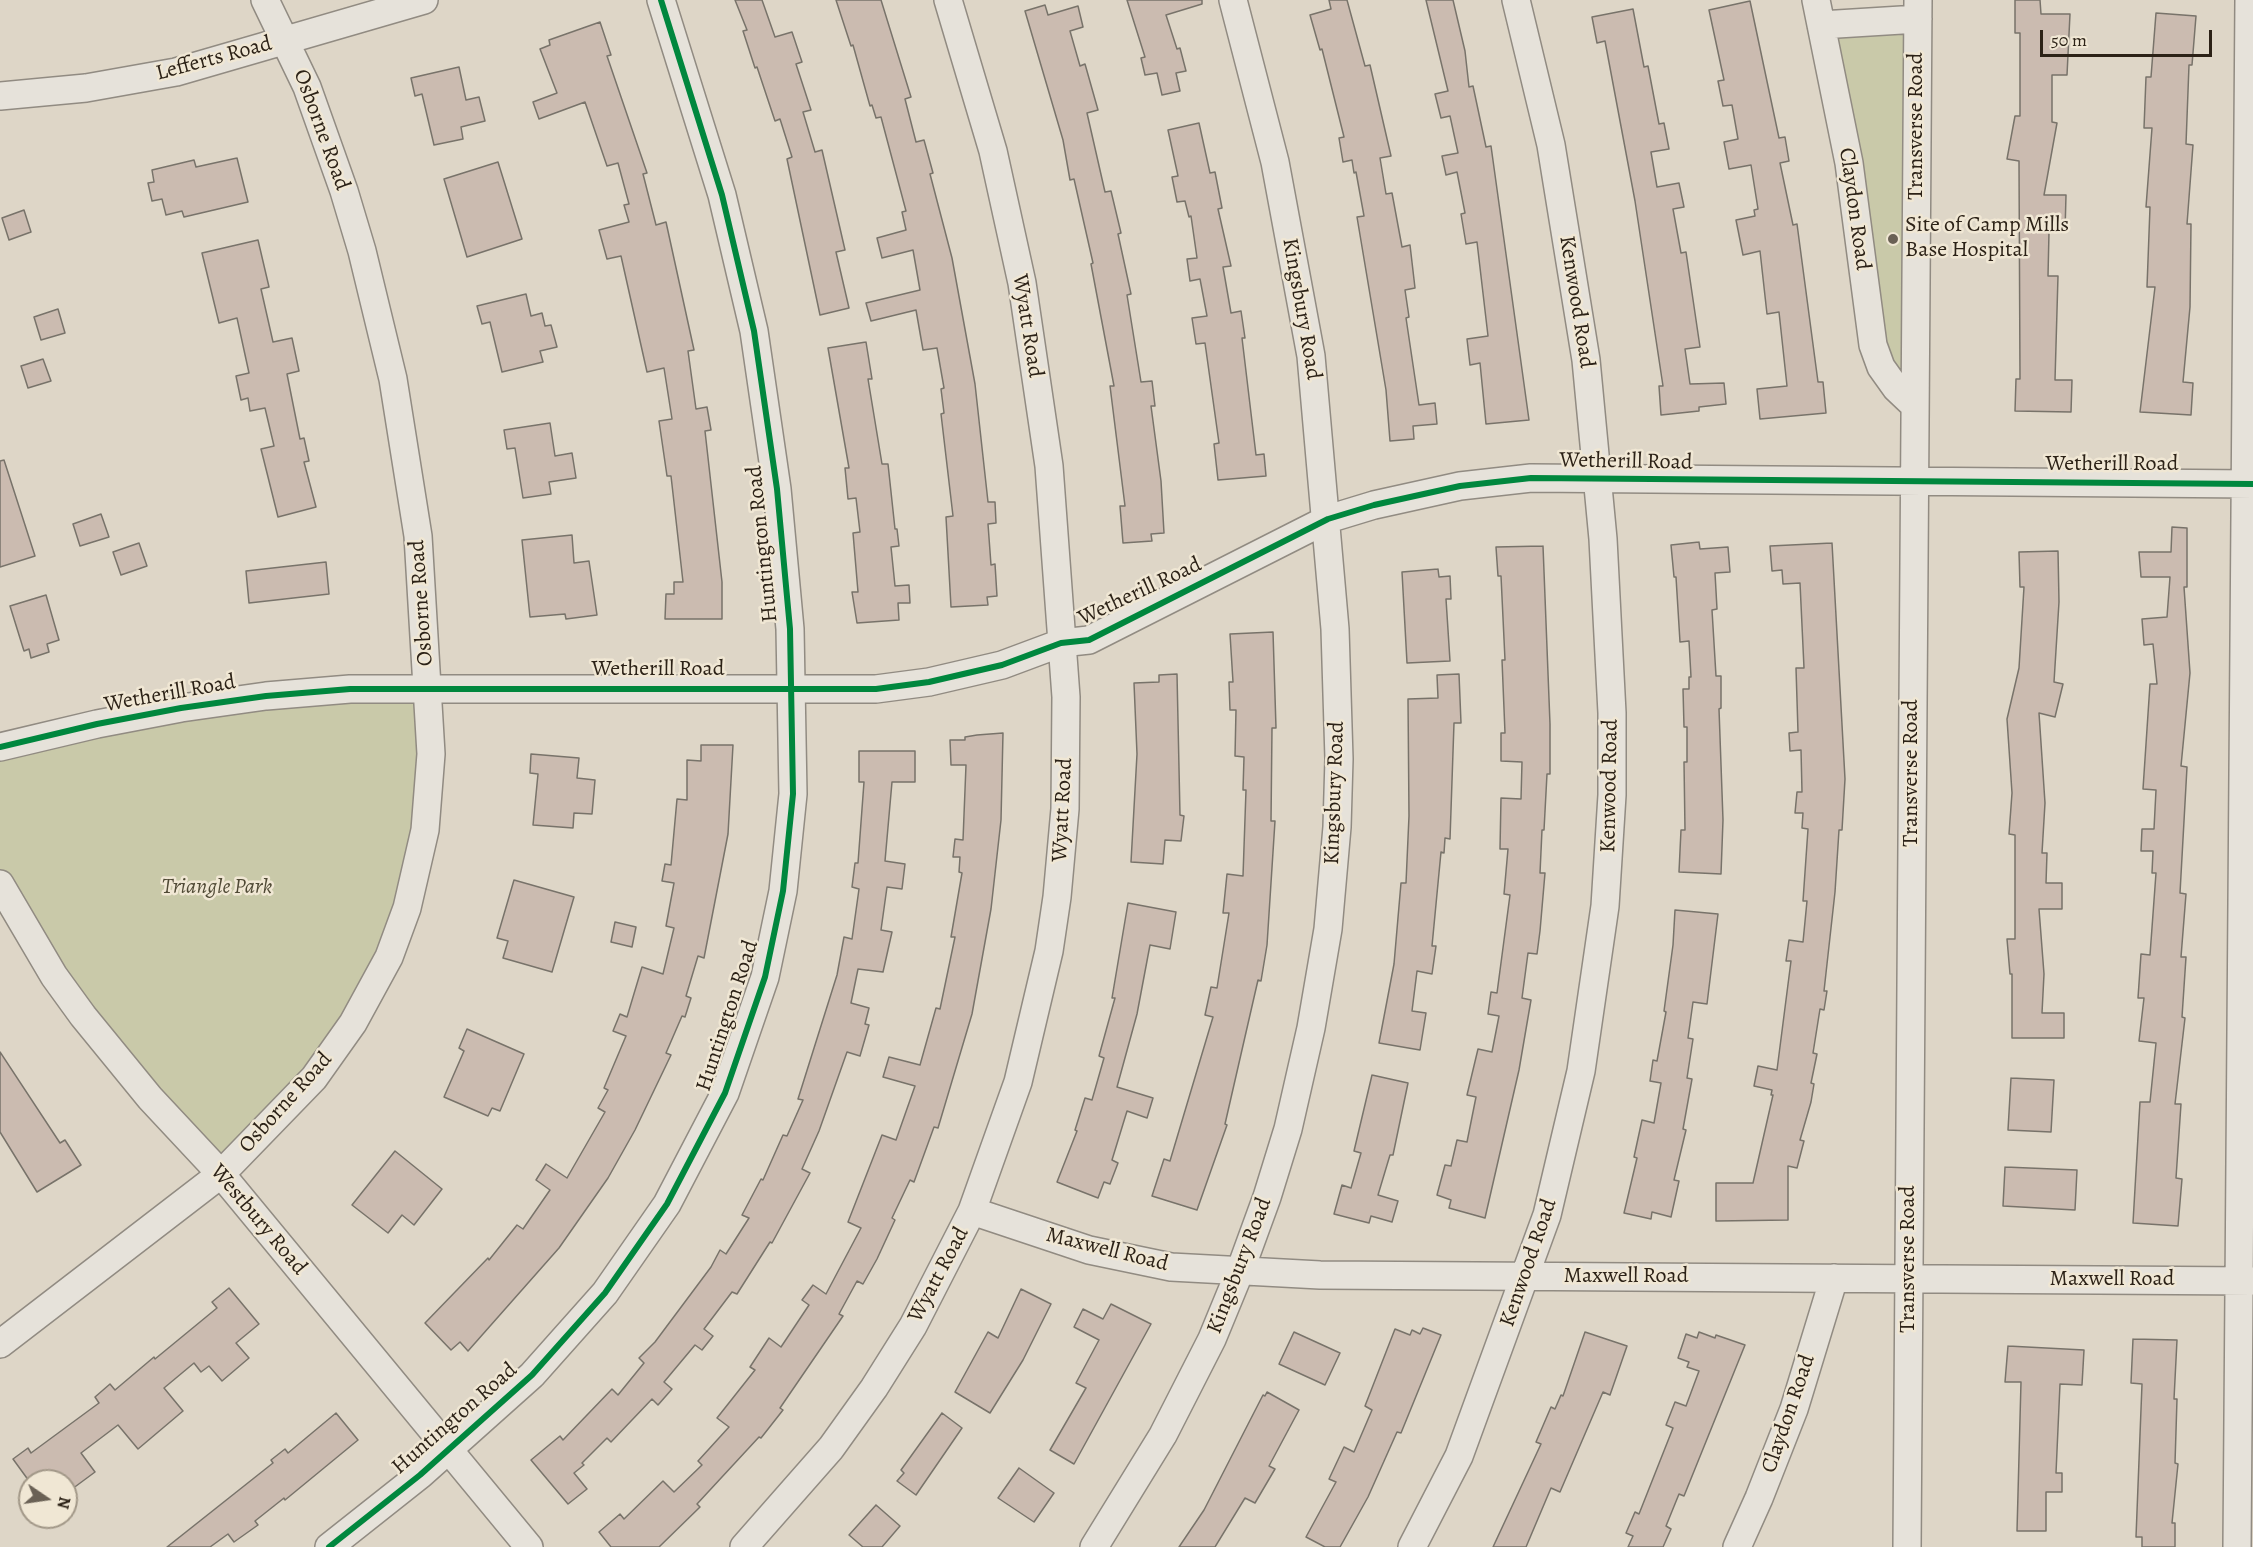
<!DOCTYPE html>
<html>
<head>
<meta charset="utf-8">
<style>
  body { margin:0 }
  #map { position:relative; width:2253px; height:1547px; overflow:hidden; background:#ded6c7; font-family:Alegreya,serif }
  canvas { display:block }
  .north { position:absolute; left:18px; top:1469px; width:60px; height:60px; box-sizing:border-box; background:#f0e7d4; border:2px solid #a29888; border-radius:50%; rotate:103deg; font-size:16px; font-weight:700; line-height:24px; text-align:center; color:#2c2217 }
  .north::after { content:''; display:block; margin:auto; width:21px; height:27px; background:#6a6155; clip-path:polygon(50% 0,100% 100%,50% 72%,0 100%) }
  .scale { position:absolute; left:2040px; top:30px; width:172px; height:27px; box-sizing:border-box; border:3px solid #2c2217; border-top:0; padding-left:8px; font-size:18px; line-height:21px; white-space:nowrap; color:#2c2217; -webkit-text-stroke:4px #f0e7d4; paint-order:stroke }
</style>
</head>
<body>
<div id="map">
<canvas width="2253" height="1547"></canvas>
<div class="north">N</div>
<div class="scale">50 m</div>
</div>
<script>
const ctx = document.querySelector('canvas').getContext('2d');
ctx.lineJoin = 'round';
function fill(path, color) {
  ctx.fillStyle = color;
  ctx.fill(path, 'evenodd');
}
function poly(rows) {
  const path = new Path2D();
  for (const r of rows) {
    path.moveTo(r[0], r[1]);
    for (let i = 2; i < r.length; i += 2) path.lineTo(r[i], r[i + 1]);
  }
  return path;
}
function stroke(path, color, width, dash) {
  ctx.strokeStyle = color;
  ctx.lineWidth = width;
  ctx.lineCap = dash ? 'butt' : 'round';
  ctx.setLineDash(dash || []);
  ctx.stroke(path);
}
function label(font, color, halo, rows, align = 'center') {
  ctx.font = font + ' Alegreya,serif';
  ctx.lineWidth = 5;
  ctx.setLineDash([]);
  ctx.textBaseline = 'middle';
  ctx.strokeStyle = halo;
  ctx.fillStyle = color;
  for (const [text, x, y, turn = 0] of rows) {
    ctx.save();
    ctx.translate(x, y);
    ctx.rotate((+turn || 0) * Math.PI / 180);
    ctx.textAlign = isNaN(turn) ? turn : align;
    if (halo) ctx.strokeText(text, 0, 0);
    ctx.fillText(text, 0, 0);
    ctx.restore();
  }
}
const green = poly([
  [1917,19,1914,406,1881,367,1821,25],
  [428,688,425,830,353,1023,221,1174,150,1098,0,884,0,747,97,724]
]);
const building = poly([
  [735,0,762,0,775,37,792,32,802,62,796,64,811,110,803,112,815,152,822,150,845,250,836,252,849,308,820,315,787,159,792,157,780,119,775,121,757,67,755,68,743,31,747,30,735,0],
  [836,0,881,0,911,97,905,99,916,142,924,140,933,173,930,174,952,258,975,384,988,502,995,502,996,523,988,524,991,565,995,564,997,596,987,597,988,605,951,607,946,517,953,516,941,414,944,413,941,389,944,388,937,348,923,350,916,310,871,321,866,303,920,290,913,250,882,258,877,238,906,230,902,212,906,211,881,117,876,118,872,105,870,106,853,45,851,46,836,0],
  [1127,0,1202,0,1202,4,1166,15,1177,49,1180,48,1186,71,1176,73,1180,91,1162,95,1157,73,1145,75,1141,58,1145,57,1127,0],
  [1329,0,1347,0,1365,66,1370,65,1391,156,1380,158,1386,194,1392,193,1402,247,1410,245,1415,288,1405,290,1409,317,1406,318,1419,405,1435,403,1437,424,1413,426,1414,439,1390,441,1386,390,1357,217,1364,216,1356,172,1354,173,1352,160,1343,162,1339,138,1344,137,1322,49,1320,50,1310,15,1331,9,1329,0],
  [1426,0,1453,0,1465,51,1469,87,1473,86,1486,147,1491,146,1529,420,1486,424,1480,363,1470,365,1467,339,1488,336,1477,242,1466,244,1461,214,1465,213,1457,172,1446,175,1442,156,1458,153,1450,116,1441,118,1435,94,1448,91,1426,0],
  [2015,0,2040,0,2041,14,2070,14,2067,75,2052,75,2052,122,2057,123,2044,195,2066,195,2065,232,2049,232,2048,276,2058,276,2055,380,2072,380,2071,412,2015,411,2016,379,2020,379,2019,161,2007,159,2015,116,2020,116,2020,33,2015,33,2015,0],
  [1750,1,1779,138,1785,137,1789,161,1780,163,1793,225,1797,224,1818,382,1823,382,1826,413,1760,419,1757,389,1787,386,1779,312,1767,314,1760,251,1743,255,1736,220,1755,216,1754,210,1758,209,1751,165,1729,169,1724,142,1738,139,1732,105,1723,106,1718,81,1724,80,1709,10,1750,1],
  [1045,5,1048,15,1078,6,1083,27,1070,31,1080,66,1085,64,1098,110,1087,113,1105,192,1111,191,1121,233,1118,234,1131,294,1127,295,1141,382,1152,381,1155,406,1151,406,1161,481,1164,533,1151,534,1152,541,1123,543,1120,506,1125,506,1110,386,1114,386,1091,264,1093,263,1074,179,1070,180,1063,140,1025,11,1045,5],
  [1633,9,1644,67,1648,66,1659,124,1664,123,1669,149,1651,152,1657,187,1679,183,1684,207,1673,209,1681,253,1686,252,1700,347,1685,349,1690,384,1724,383,1726,404,1699,407,1699,411,1661,415,1659,386,1663,386,1635,201,1605,41,1597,43,1592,17,1633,9],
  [2156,13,2196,16,2192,65,2189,65,2186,144,2193,145,2187,224,2191,224,2190,307,2183,382,2193,383,2191,415,2140,412,2155,287,2147,287,2150,207,2146,207,2152,128,2144,128,2146,77,2151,77,2156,13],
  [600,22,611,55,607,56,647,173,643,174,656,225,666,222,694,350,688,351,696,409,707,407,711,430,705,431,722,582,722,619,665,619,666,594,674,594,674,582,683,582,671,476,667,476,659,421,672,419,664,368,647,372,621,256,607,259,599,230,629,222,624,205,629,204,618,163,607,166,585,102,539,119,533,102,557,93,540,49,550,45,549,40,600,22],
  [459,67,466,100,479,97,485,121,461,127,463,139,434,145,422,94,415,96,411,78,459,67],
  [1199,123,1210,173,1215,172,1222,208,1218,209,1231,266,1223,267,1231,313,1241,311,1245,338,1242,338,1256,455,1264,454,1266,476,1218,480,1214,444,1219,443,1205,343,1196,344,1192,318,1207,316,1200,279,1190,281,1187,259,1197,258,1191,216,1189,217,1185,201,1177,202,1172,177,1178,176,1168,130,1199,123],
  [237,158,248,202,184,217,182,211,166,215,162,199,152,201,148,183,154,182,152,170,194,160,196,167,237,158],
  [498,162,522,239,467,257,444,179,498,162],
  [24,210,31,232,9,240,2,218,24,210],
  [258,240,269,287,261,289,273,342,292,338,299,371,287,374,300,439,304,438,309,461,304,462,316,507,278,517,261,449,274,446,265,408,250,411,248,398,241,400,236,376,249,373,237,318,219,323,202,253,258,240],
  [526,294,531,316,542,313,545,326,551,325,557,347,540,351,543,362,502,372,490,322,482,324,477,306,526,294],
  [58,309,65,333,41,340,34,317,58,309],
  [866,342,872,379,868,379,882,464,888,464,895,529,897,529,899,546,891,547,895,586,909,585,910,603,898,603,899,620,857,623,852,592,858,592,853,533,860,532,856,498,848,499,845,468,849,468,828,348,866,342],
  [43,359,51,381,28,388,21,366,43,359],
  [550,423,555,456,572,453,576,478,549,482,551,494,523,498,515,448,507,449,504,430,550,423],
  [4,460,35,556,0,567,0,461,4,460],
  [101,514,109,537,80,546,73,524,101,514],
  [2172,527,2187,528,2187,587,2184,587,2190,673,2181,766,2187,767,2180,893,2186,894,2181,957,2186,957,2182,1017,2185,1018,2175,1104,2181,1104,2176,1178,2182,1179,2178,1226,2133,1223,2140,1102,2150,1102,2156,1043,2139,1041,2144,998,2138,998,2141,954,2150,955,2156,873,2152,873,2153,851,2141,851,2142,829,2154,829,2156,790,2143,789,2150,684,2157,684,2153,644,2144,645,2142,619,2167,617,2170,577,2141,577,2139,552,2171,552,2172,527],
  [572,535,574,563,589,561,597,615,566,619,565,614,530,617,522,540,572,535],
  [1699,542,1700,549,1728,547,1730,572,1715,573,1717,609,1712,610,1716,676,1721,676,1721,708,1719,709,1723,820,1721,874,1679,872,1681,830,1685,830,1684,762,1687,762,1687,727,1684,727,1683,689,1689,689,1689,677,1691,677,1689,641,1680,642,1676,577,1674,577,1671,545,1699,542],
  [139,543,147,566,121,575,113,552,139,543],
  [1832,543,1845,779,1842,830,1839,830,1835,892,1824,991,1827,991,1824,1010,1820,1009,1813,1053,1817,1054,1811,1083,1814,1084,1811,1102,1800,1140,1804,1141,1797,1168,1788,1166,1788,1220,1716,1221,1716,1183,1753,1183,1773,1095,1771,1095,1772,1090,1754,1086,1758,1066,1777,1070,1791,961,1786,961,1789,940,1803,942,1807,901,1803,901,1808,829,1802,828,1803,813,1795,813,1797,792,1802,792,1801,750,1790,751,1789,733,1798,732,1796,668,1804,668,1800,583,1783,584,1782,570,1772,571,1770,546,1832,543],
  [1543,546,1550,724,1550,774,1547,774,1544,830,1542,830,1540,873,1545,873,1540,931,1537,954,1528,953,1522,998,1531,1000,1519,1070,1485,1218,1449,1208,1451,1200,1437,1195,1445,1165,1451,1166,1457,1140,1467,1142,1476,1097,1467,1095,1478,1049,1492,1052,1499,1016,1488,1014,1491,992,1497,993,1510,895,1504,894,1508,849,1500,849,1501,798,1521,799,1522,762,1501,761,1501,733,1505,733,1502,660,1505,660,1501,576,1498,576,1496,547,1543,546],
  [2058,551,2059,602,2054,682,2063,684,2055,717,2039,713,2045,803,2042,853,2047,853,2046,883,2062,883,2062,909,2039,909,2044,974,2042,1013,2064,1013,2064,1038,2012,1038,2012,974,2010,974,2007,939,2015,939,2015,835,2009,834,2012,793,2007,719,2019,668,2024,587,2020,587,2019,552,2058,551],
  [326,562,329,594,249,603,246,571,326,562],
  [1438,569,1439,577,1450,576,1451,599,1446,599,1450,661,1407,663,1402,572,1438,569],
  [46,595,59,640,47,644,49,652,31,658,29,649,24,651,10,606,46,595],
  [1273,632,1276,728,1272,728,1271,821,1275,821,1267,945,1261,981,1258,980,1225,1124,1227,1125,1197,1210,1152,1196,1164,1159,1170,1161,1213,1017,1205,1015,1211,987,1217,988,1229,913,1223,913,1227,874,1243,876,1246,790,1243,790,1244,757,1235,756,1236,710,1230,710,1229,682,1233,682,1230,634,1273,632],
  [1177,674,1180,815,1184,816,1181,841,1165,840,1163,864,1131,862,1137,754,1134,683,1159,682,1159,675,1177,674],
  [1459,674,1461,723,1454,723,1450,839,1445,838,1444,853,1441,852,1432,946,1436,946,1432,974,1417,971,1412,1011,1426,1013,1420,1050,1379,1043,1394,964,1401,883,1406,883,1409,816,1408,699,1438,698,1437,675,1459,674],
  [1003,733,1001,820,991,909,972,1014,938,1128,934,1127,914,1182,910,1180,892,1218,895,1220,877,1259,863,1284,857,1281,839,1314,843,1316,780,1408,783,1410,761,1438,759,1437,697,1504,700,1507,659,1547,611,1547,599,1532,620,1514,624,1519,663,1481,674,1492,702,1465,698,1461,729,1427,717,1418,755,1370,750,1367,769,1338,781,1347,809,1305,802,1300,813,1285,826,1294,861,1228,848,1222,882,1135,896,1140,915,1086,883,1077,889,1057,920,1065,936,1008,940,1009,955,937,951,937,962,873,959,872,960,857,953,857,955,839,963,840,966,765,951,765,950,740,965,740,965,737,977,735,1003,733],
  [701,745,733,745,728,834,704,958,698,956,686,996,691,998,685,1017,682,1016,666,1053,671,1055,635,1130,608,1178,559,1248,468,1351,460,1342,451,1350,425,1323,488,1258,489,1260,517,1225,523,1229,550,1190,536,1180,546,1164,567,1178,605,1112,598,1108,608,1090,604,1088,626,1036,613,1031,620,1014,627,1017,642,967,663,974,674,928,666,926,674,883,662,881,665,864,671,865,677,799,687,800,687,760,701,761,701,745],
  [859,751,915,751,915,782,892,782,885,861,905,864,902,889,887,887,881,930,892,932,883,972,858,969,851,1003,869,1008,865,1024,869,1025,860,1056,847,1052,819,1131,802,1169,810,1173,772,1243,770,1242,737,1294,732,1292,704,1329,713,1336,702,1350,695,1345,664,1382,672,1389,658,1405,652,1399,611,1442,607,1438,582,1463,584,1465,574,1473,587,1489,568,1504,531,1460,560,1436,563,1440,612,1389,618,1395,644,1363,639,1358,655,1342,711,1267,720,1250,726,1254,749,1218,742,1215,761,1179,763,1180,783,1135,787,1136,803,1100,798,1099,837,975,844,937,852,939,859,889,852,887,855,863,858,863,864,782,859,782,859,751],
  [531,754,579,758,577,778,595,780,592,814,574,813,573,828,533,825,538,774,530,773,531,754],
  [514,880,574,897,552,972,503,958,508,941,497,938,514,880],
  [1128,903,1176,912,1170,949,1150,945,1137,1014,1117,1087,1153,1098,1147,1118,1127,1111,1112,1160,1118,1163,1110,1184,1104,1182,1098,1198,1057,1182,1077,1131,1075,1130,1085,1098,1092,1100,1104,1058,1099,1056,1115,998,1112,998,1128,903],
  [1675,910,1718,914,1707,1004,1693,1002,1688,1038,1693,1039,1687,1078,1692,1079,1683,1129,1686,1130,1674,1180,1679,1181,1671,1217,1652,1212,1651,1219,1624,1213,1637,1158,1634,1157,1642,1120,1654,1123,1661,1083,1650,1081,1653,1060,1657,1061,1666,1012,1664,1011,1673,945,1675,910],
  [615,922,636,927,632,947,611,942,615,922],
  [467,1029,524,1054,500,1111,492,1108,488,1116,444,1097,464,1051,459,1048,467,1029],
  [0,1052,60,1143,65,1140,81,1165,37,1192,0,1132,0,1052],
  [1372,1075,1408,1083,1393,1155,1390,1155,1378,1195,1398,1201,1392,1222,1371,1216,1369,1223,1334,1214,1342,1185,1351,1188,1361,1153,1354,1151,1372,1075],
  [2011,1078,2054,1080,2051,1132,2008,1130,2011,1078],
  [395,1151,442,1189,414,1225,402,1215,388,1233,352,1205,395,1151],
  [2005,1167,2077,1170,2075,1210,2003,1206,2005,1167],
  [229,1288,259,1324,236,1343,249,1358,222,1381,209,1366,201,1372,194,1363,164,1388,183,1411,138,1449,118,1425,81,1453,95,1472,68,1492,66,1481,29,1481,13,1459,28,1448,31,1453,99,1403,95,1397,110,1384,115,1390,154,1357,155,1359,217,1308,212,1302,229,1288],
  [1021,1289,1051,1304,1023,1360,990,1413,955,1392,988,1332,998,1338,1021,1289],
  [1111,1304,1151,1324,1074,1464,1050,1450,1086,1388,1076,1383,1099,1340,1074,1327,1083,1309,1103,1319,1111,1304],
  [1423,1328,1441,1335,1401,1433,1397,1432,1368,1497,1340,1547,1325,1547,1306,1537,1336,1482,1329,1479,1344,1447,1354,1452,1372,1410,1365,1406,1395,1329,1410,1335,1412,1330,1420,1334,1423,1328],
  [1294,1332,1340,1353,1325,1385,1279,1364,1294,1332],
  [1585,1332,1627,1346,1610,1395,1603,1392,1560,1492,1551,1488,1526,1547,1493,1547,1541,1444,1536,1442,1551,1407,1555,1409,1561,1395,1563,1396,1585,1332],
  [1699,1332,1715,1338,1716,1335,1745,1345,1684,1496,1679,1494,1666,1526,1671,1529,1663,1547,1628,1547,1633,1536,1626,1533,1635,1512,1639,1514,1673,1428,1666,1425,1675,1402,1686,1406,1699,1371,1687,1367,1689,1362,1678,1358,1686,1334,1697,1338,1699,1332],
  [2133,1339,2177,1340,2174,1399,2177,1399,2175,1463,2178,1464,2172,1523,2175,1523,2175,1547,2142,1547,2142,1537,2136,1537,2142,1384,2131,1383,2133,1339],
  [2008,1346,2084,1350,2082,1385,2060,1384,2056,1473,2062,1473,2062,1492,2046,1492,2046,1531,2017,1531,2021,1382,2005,1382,2008,1346],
  [1267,1392,1299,1410,1269,1466,1275,1469,1255,1503,1245,1498,1215,1547,1179,1547,1204,1510,1263,1395,1265,1396,1267,1392],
  [336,1413,358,1440,285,1500,284,1498,255,1521,258,1525,234,1542,228,1534,210,1547,167,1547,273,1463,271,1460,285,1449,288,1453,336,1413],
  [942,1413,962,1428,916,1495,897,1481,904,1473,901,1470,942,1413],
  [1019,1468,1054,1493,1034,1522,998,1498,1019,1468],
  [876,1505,900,1526,882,1547,863,1547,849,1535,876,1505]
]);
const minor = poly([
  [1816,0,1849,163,1873,345,1881,367,1896,388,1915,406],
  [1821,25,1918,19],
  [0,96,86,88,176,72,424,0],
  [0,747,97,724,181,708,266,696,350,689,876,689,929,682,1002,665,1061,643,1089,640,1328,519,1374,505,1460,486,1531,478,2253,484],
  [0,884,54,976,83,1016,150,1098,221,1174,529,1547],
  [972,1211,1089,1250,1171,1267,1320,1275,2253,1281],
  [0,1344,221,1174,314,1078,353,1023,389,957,407,908,425,830,431,754,418,536,393,379,362,251,344,191,307,87,265,0],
  [329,1547,420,1475,532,1375,605,1293,667,1204,725,1093,765,977,783,891,793,794,790,629,777,489,754,331,722,195,661,0],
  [744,1547,831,1448,874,1388,913,1326,972,1211,1018,1082,1049,951,1057,897,1065,809,1066,697,1049,466,1022,283,993,151,948,0],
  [1094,1547,1163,1435,1212,1339,1240,1271,1267,1197,1288,1129,1311,1028,1328,929,1337,827,1339,759,1335,629,1311,356,1275,162,1233,0],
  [1412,1547,1459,1456,1547,1215,1581,1071,1605,906,1612,795,1612,713,1603,539,1586,360,1551,145,1516,0],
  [1737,1547,1759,1498,1794,1409,1834,1278],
  [1907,1547,1918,0],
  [2237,1547,2249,0]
]);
const cycleway = poly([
  [0,747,97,724,181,708,266,696,350,689,876,689,929,682,1002,665,1061,643,1089,640,1328,519,1374,505,1460,486,1531,478,2253,484],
  [329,1547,420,1475,532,1375,605,1293,667,1204,725,1093,765,977,783,891,793,794,790,629,777,489,754,331,722,195,661,0]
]);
const markers = [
  [1893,239,6,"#6a6155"]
];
const streetNames = [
  ["Lefferts Road",214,59,-15],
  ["Transverse Road",1917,126,-90],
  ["Osborne Road",321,130,70],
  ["Claydon Road",1854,209,82],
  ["Kenwood Road",1576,302,81],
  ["Kingsbury Road",1301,309,80],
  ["Wyatt Road",1027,326,81],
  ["Wetherill Road",1626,462,1],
  ["Wetherill Road",2112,465],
  ["Huntington Road",763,544,-96],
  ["Wetherill Road",1140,592,-25],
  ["Osborne Road",422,603,-94],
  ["Wetherill Road",658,670],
  ["Wetherill Road",170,694,-10],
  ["Transverse Road",1912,773,-90],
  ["Kenwood Road",1610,786,-89],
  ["Kingsbury Road",1335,793,-88],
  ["Wyatt Road",1063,810,-87],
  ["Huntington Road",728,1016,-72],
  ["Osborne Road",286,1103,-48],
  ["Westbury Road",258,1220,50],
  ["Maxwell Road",1107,1250,14],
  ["Transverse Road",1909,1259,-90],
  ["Kenwood Road",1529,1263,-71],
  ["Kingsbury Road",1240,1266,-69],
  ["Wyatt Road",939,1275,-62],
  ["Maxwell Road",1626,1277],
  ["Maxwell Road",2112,1280],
  ["Claydon Road",1789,1414,-71],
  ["Huntington Road",455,1419,-41]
];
const poiNames = [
  ["Site of Camp Mills",1905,226],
  ["Base Hospital",1905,251]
];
const parkNames = [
  ["Triangle Park",217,888]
];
fill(green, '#c9c9a9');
fill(building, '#cbbbb0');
stroke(building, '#78736a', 1.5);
stroke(minor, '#918b82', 30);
stroke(minor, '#e6e2da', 27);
stroke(cycleway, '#00873e', 6);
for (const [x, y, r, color] of markers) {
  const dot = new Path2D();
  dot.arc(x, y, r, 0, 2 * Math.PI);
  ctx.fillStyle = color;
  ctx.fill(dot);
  stroke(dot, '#f0e7d4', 2);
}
label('22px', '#2c2217', '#f0e7d4', streetNames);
label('22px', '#2c2217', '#f0e7d4', poiNames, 'left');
label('italic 22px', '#4f4935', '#f0e7d4', parkNames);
</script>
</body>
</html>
